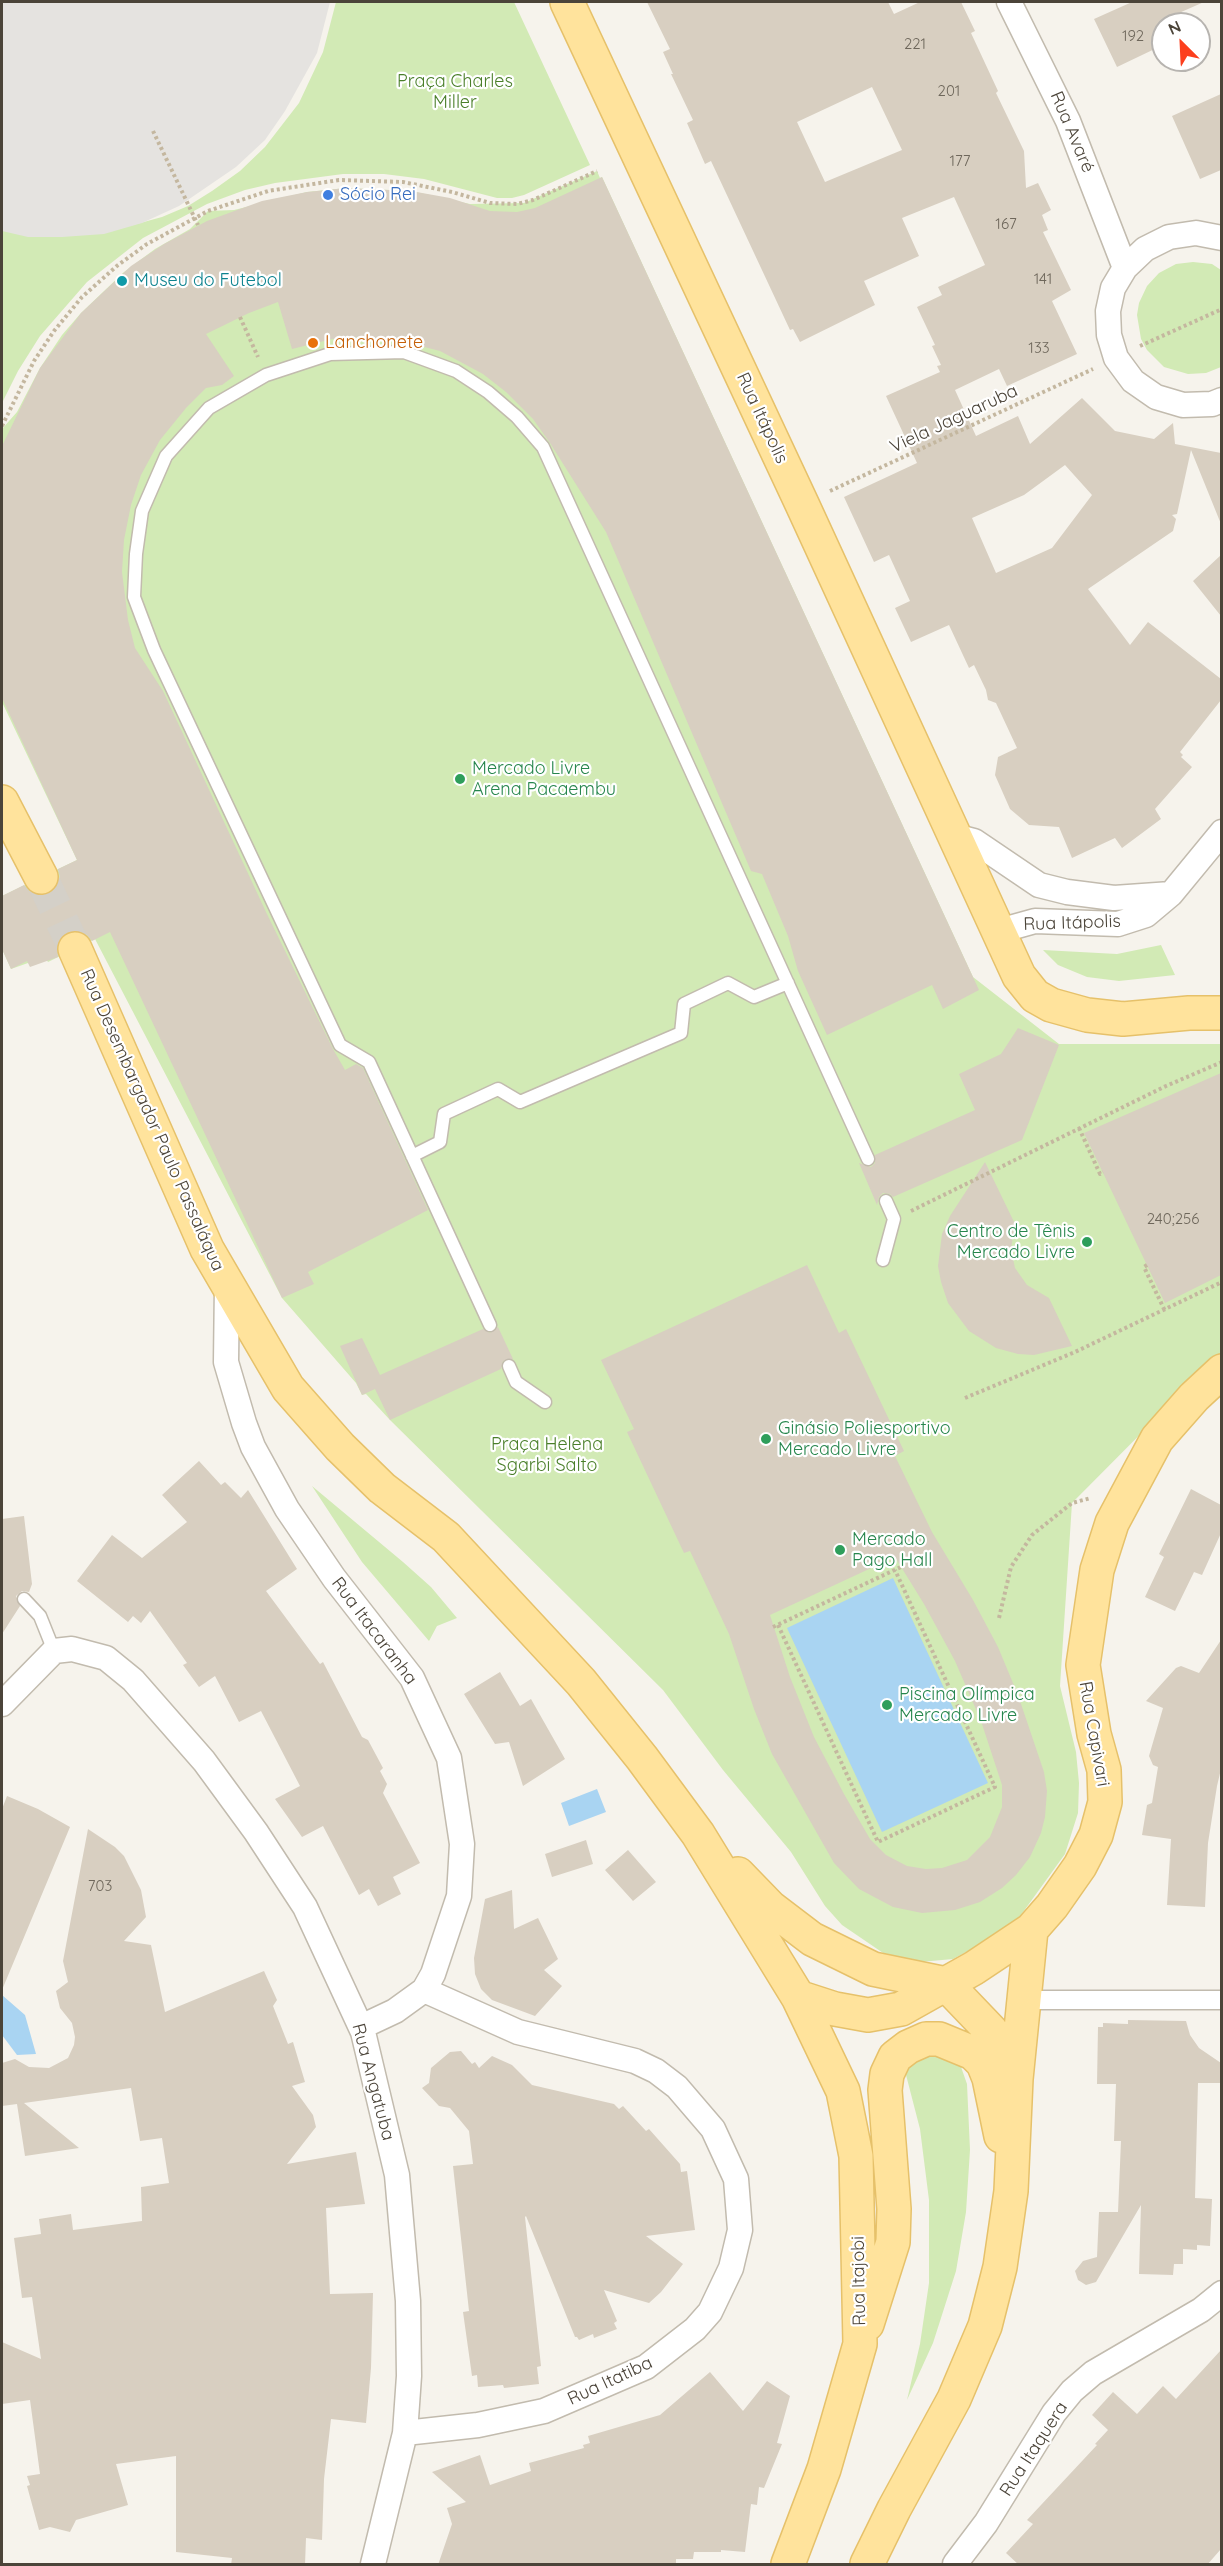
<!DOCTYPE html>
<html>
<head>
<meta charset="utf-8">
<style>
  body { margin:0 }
  #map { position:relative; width:1223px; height:2566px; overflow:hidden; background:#f6f3ec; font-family:Quicksand,sans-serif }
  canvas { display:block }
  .frame { position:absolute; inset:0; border:3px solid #4b4439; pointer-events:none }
  .north { position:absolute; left:1151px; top:12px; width:60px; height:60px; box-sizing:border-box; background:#fff; border:2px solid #b7b4b0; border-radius:50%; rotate:336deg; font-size:16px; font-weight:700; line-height:24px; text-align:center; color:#4b4439 }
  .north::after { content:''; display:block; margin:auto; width:21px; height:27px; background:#fc3f1d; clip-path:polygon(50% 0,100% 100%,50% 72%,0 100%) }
</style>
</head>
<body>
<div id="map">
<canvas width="1223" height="2566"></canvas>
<div class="frame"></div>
<div class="north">N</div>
</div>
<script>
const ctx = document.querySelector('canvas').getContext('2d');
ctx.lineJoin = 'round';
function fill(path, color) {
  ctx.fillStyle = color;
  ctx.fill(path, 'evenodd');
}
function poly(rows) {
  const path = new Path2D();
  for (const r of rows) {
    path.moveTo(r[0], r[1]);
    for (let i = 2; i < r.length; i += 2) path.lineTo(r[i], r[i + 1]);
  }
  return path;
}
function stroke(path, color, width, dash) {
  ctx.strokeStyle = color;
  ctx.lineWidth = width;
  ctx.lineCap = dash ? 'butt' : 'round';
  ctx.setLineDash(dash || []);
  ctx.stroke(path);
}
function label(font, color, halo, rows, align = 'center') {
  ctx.font = font + ' Quicksand,sans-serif';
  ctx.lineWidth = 4.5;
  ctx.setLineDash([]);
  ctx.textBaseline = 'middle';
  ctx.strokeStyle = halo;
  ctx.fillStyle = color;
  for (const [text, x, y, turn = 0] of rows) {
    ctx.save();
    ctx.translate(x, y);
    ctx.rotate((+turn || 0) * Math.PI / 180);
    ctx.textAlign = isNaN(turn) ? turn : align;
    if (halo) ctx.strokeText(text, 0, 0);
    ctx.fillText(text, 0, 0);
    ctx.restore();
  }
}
const green = poly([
  [336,2,514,2,590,165,524,195,512,198,497,198,424,179,384,174,343,174,275,183,245,190,207,204,143,238,87,282,40,336,18,371,2,403,2,230,129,226,162,217,188,206,212,191,240,171,265,147,299,103,323,52],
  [597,171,600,178,602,177,973,977,1059,1044,1221,1044,1221,1353,1072,1503,1060,1686,1076,1752,1079,1783,1078,1813,1065,1854,1018,1919,981,1944,953,1959,920,1962,889,1957,842,1925,825,1906,791,1852,723,1770,663,1690,390,1420,366,1394,362,1395,356,1383,282,1298,95,939,48,962,46,959,28,963,11,969,2,949,2,896,77,860,2,702,2,429,17,412,40,368,62,335,81,313,124,272,155,249,190,229,208,211,234,210,307,192,346,188,411,191,470,204,524,203],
  [1193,262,1212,264,1221,270,1221,367,1206,373,1188,374,1164,367,1147,350,1141,339,1137,315,1139,303,1147,286,1159,273,1176,264],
  [1161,945,1175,975,1119,981,1087,977,1058,965,1043,950,1117,954],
  [312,1486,403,1562,431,1587,457,1618,437,1626,429,1641,362,1562],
  [923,2046,960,2064,967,2084,970,2150,966,2212,956,2271,933,2343,907,2400,920,2344,929,2283,929,2200,920,2129,905,2071]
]);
const parking = poly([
  [2,2,330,2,317,53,285,111,265,140,236,167,179,206,142,223,104,234,62,237,28,237,2,231]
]);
const water = poly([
  [893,1578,988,1783,882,1832,787,1628],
  [597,1789,606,1812,569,1826,561,1803],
  [2,1995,25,2015,36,2054,17,2055,2,2035]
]);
const building = poly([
  [647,2,888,2,894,14,920,2,961,2,975,31,971,33,998,91,996,93,1024,151,1026,188,1038,183,1051,210,1042,215,1048,230,1043,232,1071,290,1052,301,1077,354,1007,386,999,369,955,390,976,436,1018,416,1030,444,1082,398,1115,431,1154,439,1173,423,1175,444,1221,453,1221,524,1191,450,1177,514,1172,515,1176,519,1173,531,1088,589,1130,645,1148,622,1221,679,1221,700,1180,752,1183,755,1181,757,1192,767,1155,809,1161,819,1122,848,1115,838,1072,858,1059,827,1029,825,1010,809,995,775,998,757,1017,748,996,703,988,700,986,690,974,665,969,668,949,625,911,642,895,608,910,601,889,555,874,562,844,497,917,463,886,396,940,372,937,366,941,365,932,346,935,345,917,307,942,295,938,287,985,265,954,197,902,218,919,256,864,281,875,305,800,342,793,329,790,330,711,161,705,164,687,123,693,120,671,74,673,74,663,52,670,49],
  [872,87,902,150,825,182,797,122],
  [1065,465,1092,495,1052,548,996,573,972,518,1024,495],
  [1132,2,1204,2,1163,20,1163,45,1117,67,1094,19],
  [1221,94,1221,170,1200,179,1172,116],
  [602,177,979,990,943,1009,932,985,827,1035,798,971,788,936,762,874,751,871,606,532,550,443,533,419,506,392,483,374,440,351,397,340,365,337,332,339,292,349,278,302,249,313,206,334,234,376,222,385,206,388,186,408,160,440,141,475,131,505,124,540,122,572,128,620,135,648,163,691,266,912,333,1049,345,1070,356,1064,363,1068,428,1210,308,1272,314,1284,282,1298,110,932,92,941,86,934,78,930,67,932,60,937,57,946,58,957,30,967,27,961,11,969,2,949,2,896,24,885,31,893,40,896,49,894,57,887,60,877,58,869,77,860,2,698,2,446,40,368,81,313,131,266,164,244,207,221,262,201,307,192,346,188,411,191,450,198,490,211,517,212,535,208],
  [1221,555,1221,616,1193,581],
  [1018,1028,1059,1045,1022,1140,893,1197,890,1194,883,1193,879,1197,877,1205,859,1163,871,1167,875,1163,875,1155,975,1110,959,1074,1001,1054],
  [1221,1073,1221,1275,1165,1303,1084,1133],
  [985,1162,1015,1224,1011,1249,1015,1268,1027,1285,1049,1298,1072,1346,1034,1355,1018,1354,996,1348,969,1331,948,1303,941,1282,938,1266,942,1234,950,1216],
  [807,1265,839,1333,846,1329,904,1451,895,1456,932,1532,973,1600,998,1647,1018,1695,1044,1772,1047,1791,1045,1817,1041,1833,1030,1857,1016,1875,1002,1888,980,1902,955,1910,922,1913,893,1907,859,1889,834,1863,772,1754,754,1709,729,1634,690,1551,684,1553,627,1432,634,1429,601,1360],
  [895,1557,924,1604,955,1661,981,1721,1002,1785,1002,1807,990,1837,967,1860,942,1868,926,1869,907,1866,886,1855,870,1839,844,1794,814,1737,790,1677,770,1615],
  [498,1327,513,1359,503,1361,501,1369,390,1420,375,1389,362,1395,340,1346,362,1338,380,1375,483,1329,490,1333],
  [199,1461,221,1485,225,1482,241,1498,248,1490,297,1569,266,1591,320,1664,323,1662,362,1737,368,1740,383,1768,380,1771,387,1784,383,1793,420,1863,393,1877,401,1894,378,1906,369,1889,359,1895,323,1826,302,1837,275,1799,300,1786,261,1711,239,1722,215,1676,199,1687,183,1665,187,1663,150,1611,141,1623,133,1616,128,1622,77,1581,112,1535,142,1558,187,1522,162,1495],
  [1191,1489,1221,1505,1221,1533,1202,1575,1194,1572,1175,1611,1145,1597,1164,1557,1159,1554],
  [24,1516,32,1584,29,1592,22,1591,16,1596,20,1606,2,1634,2,1519],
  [1221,1640,1221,1769,1217,1786,1208,1843,1205,1907,1167,1905,1171,1839,1142,1835,1147,1805,1152,1803,1158,1767,1153,1765,1149,1756,1163,1708,1146,1701,1176,1668,1181,1666,1199,1673],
  [500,1672,520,1706,531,1699,565,1759,523,1786,509,1742,495,1744,464,1694],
  [7,1796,38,1809,70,1827,2,1990,2,1809],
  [88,1829,115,1847,124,1856,141,1890,146,1917,124,1941,151,1945,165,2012,264,1971,277,2000,273,2006,288,2044,293,2042,305,2082,292,2086,313,2115,316,2127,287,2164,356,2152,365,2204,326,2208,330,2294,373,2293,371,2368,366,2423,331,2419,324,2479,322,2540,306,2538,305,2565,231,2565,232,2558,176,2552,176,2456,116,2464,128,2505,76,2520,70,2532,50,2527,39,2530,27,2486,30,2485,27,2476,40,2474,30,2400,2,2404,2,2342,41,2359,32,2297,22,2298,14,2238,41,2234,39,2219,71,2214,73,2230,142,2221,141,2187,169,2183,162,2138,140,2141,131,2088,24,2103,79,2148,25,2156,17,2104,2,2106,2,2063,15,2059,29,2067,49,2068,68,2058,74,2045,75,2037,72,2023,60,2008,56,1991,68,1982,63,1961],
  [586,1840,593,1864,552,1877,545,1854],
  [628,1850,656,1882,633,1901,605,1870],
  [512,1890,514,1929,538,1918,558,1959,544,1970,562,1986,535,2016,492,2000,481,1989,475,1974,474,1958,485,1899],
  [1128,2020,1186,2021,1190,2035,1199,2048,1221,2063,1220,2083,1198,2083,1195,2198,1212,2199,1210,2246,1197,2245,1197,2250,1183,2249,1183,2264,1174,2264,1173,2275,1139,2274,1141,2205,1096,2282,1086,2285,1078,2280,1075,2271,1083,2261,1097,2257,1099,2212,1118,2212,1121,2141,1114,2141,1116,2084,1097,2084,1098,2027,1103,2027,1103,2023,1128,2024],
  [461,2051,472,2064,475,2062,479,2068,492,2056,512,2065,532,2085,614,2104,619,2109,623,2106,646,2131,649,2129,680,2164,681,2172,687,2171,695,2230,646,2236,683,2264,661,2292,649,2303,604,2290,617,2321,614,2323,617,2329,594,2338,593,2334,579,2340,577,2337,575,2337,526,2216,525,2217,541,2366,537,2367,539,2384,504,2388,503,2385,478,2387,477,2375,472,2376,463,2312,469,2311,453,2166,473,2164,469,2131,450,2108,439,2106,422,2088,429,2083,431,2068,450,2052],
  [1221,2350,1221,2549,1207,2565,1019,2565,1006,2553,1033,2524,1027,2520,1097,2445,1095,2444,1108,2430,1092,2415,1113,2392,1137,2414,1163,2386,1176,2399],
  [710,2372,743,2411,767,2381,790,2396,777,2443,782,2444,764,2488,759,2487,757,2505,751,2504,745,2552,721,2550,721,2552,694,2552,693,2559,676,2559,676,2565,438,2565,452,2524,447,2508,466,2502,432,2472,480,2455,490,2485,531,2471,529,2463,584,2448,583,2445,590,2443,588,2436,660,2415]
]);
const primaryTunnel = poly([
  [41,877,75,949]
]);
const path = poly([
  [153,131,198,225],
  [240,317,258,357],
  [1140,346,1222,309],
  [2,426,34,361,54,331,82,297,118,265,147,244,208,211,268,191,339,180,403,182,452,192,490,203,517,204,533,200,597,171],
  [830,491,1093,369],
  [1079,1128,1100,1174,1103,1172],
  [911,1211,1166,1086,1222,1062],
  [1147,1265,1144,1267,1165,1311],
  [965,1398,1075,1352,1222,1282],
  [999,1618,1011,1567,1032,1535,1072,1503,1091,1498],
  [778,1625,878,1842,995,1787,895,1570],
  [773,1627,901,1567]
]);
const service = poly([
  [412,1156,440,1142,444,1114,498,1089,520,1102,681,1033,684,1004,728,983,754,997,788,983],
  [883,1260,894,1219,886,1201],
  [490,1325,369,1062,340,1045,154,650,134,597,136,554,142,511,166,456,209,408,266,375,330,354,404,352,456,371,488,392,517,417,543,447,868,1159],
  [509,1366,516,1382,545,1402],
  [24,1599,40,1616,54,1651]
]);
const pedestrian = poly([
  [1024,2000,1222,2000]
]);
const minor = poly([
  [1009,2,1068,121,1125,268],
  [1222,238,1196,233,1169,237,1145,249,1125,268,1113,288,1108,311,1109,335,1116,358,1133,381,1156,397,1183,405,1212,404,1222,400],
  [955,836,974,841,1039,885,1067,892,1114,898,1171,894],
  [999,931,1035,921,1118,924,1146,915,1171,894,1222,832],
  [227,1283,226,1362,244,1423,253,1447,287,1509,334,1578,412,1678,449,1758,462,1844,459,1896,433,1974,424,1990,395,2011,361,2027],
  [2,1704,54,1651,72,1649,106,1658,133,1680,204,1761,256,1832,305,1907,363,2032,397,2175,408,2301,409,2376,405,2433,373,2564],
  [405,2433,478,2425,544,2411,646,2367,695,2329,710,2312,731,2268,740,2230,736,2179,713,2129,677,2087,656,2071,635,2061,518,2032,424,1990],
  [955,2564,986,2523,1054,2413,1072,2391,1093,2373,1201,2310,1222,2293]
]);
const primary = poly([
  [567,2,802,504,1019,976,1035,996,1051,1005,1087,1015,1123,1019,1189,1013,1222,1013],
  [2,802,41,877],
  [75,949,207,1249,288,1388,340,1447,382,1488,446,1537,581,1682,642,1758,698,1834,798,1997,843,2091,856,2156,860,2344,824,2469,788,2564],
  [738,1874,770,1907,812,1939,873,1969,946,1984],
  [946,1984,991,2031,1003,2049,1016,2079],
  [798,1997,835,2009,868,2015,901,2009,974,1968,1031,1930],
  [867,2324,893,2242,894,2209,885,2090,887,2074,895,2057,908,2047,926,2039,939,2039,973,2053,983,2063,989,2078,1001,2136],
  [867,2564,894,2509,954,2399,985,2326,1000,2267,1011,2191,1016,2079,1031,1930,1052,1906,1080,1866,1096,1835,1105,1802,1104,1770,1094,1734,1083,1665,1097,1570,1112,1523,1157,1439,1194,1397,1222,1371]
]);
const markers = [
  [328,195,6,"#3f7fe0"],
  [122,281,6,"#0f9aa8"],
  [313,343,6,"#e8710a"],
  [460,779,6,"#2e9e5b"],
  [1087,1242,6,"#2e9e5b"],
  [766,1439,6,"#2e9e5b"],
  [840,1550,6,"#2e9e5b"],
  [887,1705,6,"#2e9e5b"]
];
const numberNames = [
  ["192",1133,36],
  ["221",915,44],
  ["201",949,91],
  ["177",960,161],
  ["167",1006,224],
  ["141",1043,279],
  ["133",1039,348],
  ["240;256",1173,1219],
  ["703",100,1886]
];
const parkNames = [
  ["Praça Charles",455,82],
  ["Miller",455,103],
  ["Praça Helena",547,1445],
  ["Sgarbi Salto",547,1466]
];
const streetNames = [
  ["Rua Avaré",1072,132,67],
  ["Rua Itápolis",762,418,65],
  ["Viela Jaguaruba",954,419,-25],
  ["Rua Itápolis",1072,923,-2],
  ["Rua Desembargador Paulo Passaláqua",152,1120,66],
  ["Rua Itacaranha",374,1631,53],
  ["Rua Capivari",1094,1734,80],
  ["Rua Angatuba",373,2082,75],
  ["Rua Itajobi",859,2281,-91],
  ["Rua Itatiba",610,2381,-25],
  ["Rua Itaquera",1034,2449,-57]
];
const shopNames = [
  ["Sócio Rei",340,195]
];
const cultureNames = [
  ["Museu do Futebol",134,281]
];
const foodNames = [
  ["Lanchonete",325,343]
];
const leisureNames = [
  ["Mercado Livre",472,769],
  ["Arena Pacaembu",472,790],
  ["Centro de Tênis",1075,1232,"right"],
  ["Mercado Livre",1075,1253,"right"],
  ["Ginásio Poliesportivo",778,1429],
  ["Mercado Livre",778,1450],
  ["Mercado",852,1540],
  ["Pago Hall",852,1561],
  ["Piscina Olímpica",899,1695],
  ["Mercado Livre",899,1716]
];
fill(green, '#d2eab5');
fill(parking, '#e5e3e0');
fill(water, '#a9d4f2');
fill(building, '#d8cfc1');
stroke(primaryTunnel, '#d4d0c8', 33, [33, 16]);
stroke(service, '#c2bbae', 15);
stroke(pedestrian, '#c2bbae', 21);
stroke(minor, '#c2bbae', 27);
stroke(primary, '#e6c16a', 36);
stroke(path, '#c4b79f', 4, [3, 3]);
stroke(service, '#fff', 12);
stroke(pedestrian, '#fff', 18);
stroke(minor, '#fff', 24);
stroke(primary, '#ffe39c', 33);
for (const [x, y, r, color] of markers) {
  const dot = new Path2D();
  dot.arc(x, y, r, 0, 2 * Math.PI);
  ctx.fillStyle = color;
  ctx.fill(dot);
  stroke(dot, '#fff', 2);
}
label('15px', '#6e675b', null, numberNames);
label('18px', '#4a7f2a', '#fff', parkNames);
label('18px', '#4b4439', '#fff', streetNames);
label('18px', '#366cbe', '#fff', shopNames, 'left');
label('18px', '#0d838f', '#fff', cultureNames, 'left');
label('18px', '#c56008', '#fff', foodNames, 'left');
label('18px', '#27864d', '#fff', leisureNames, 'left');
</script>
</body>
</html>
